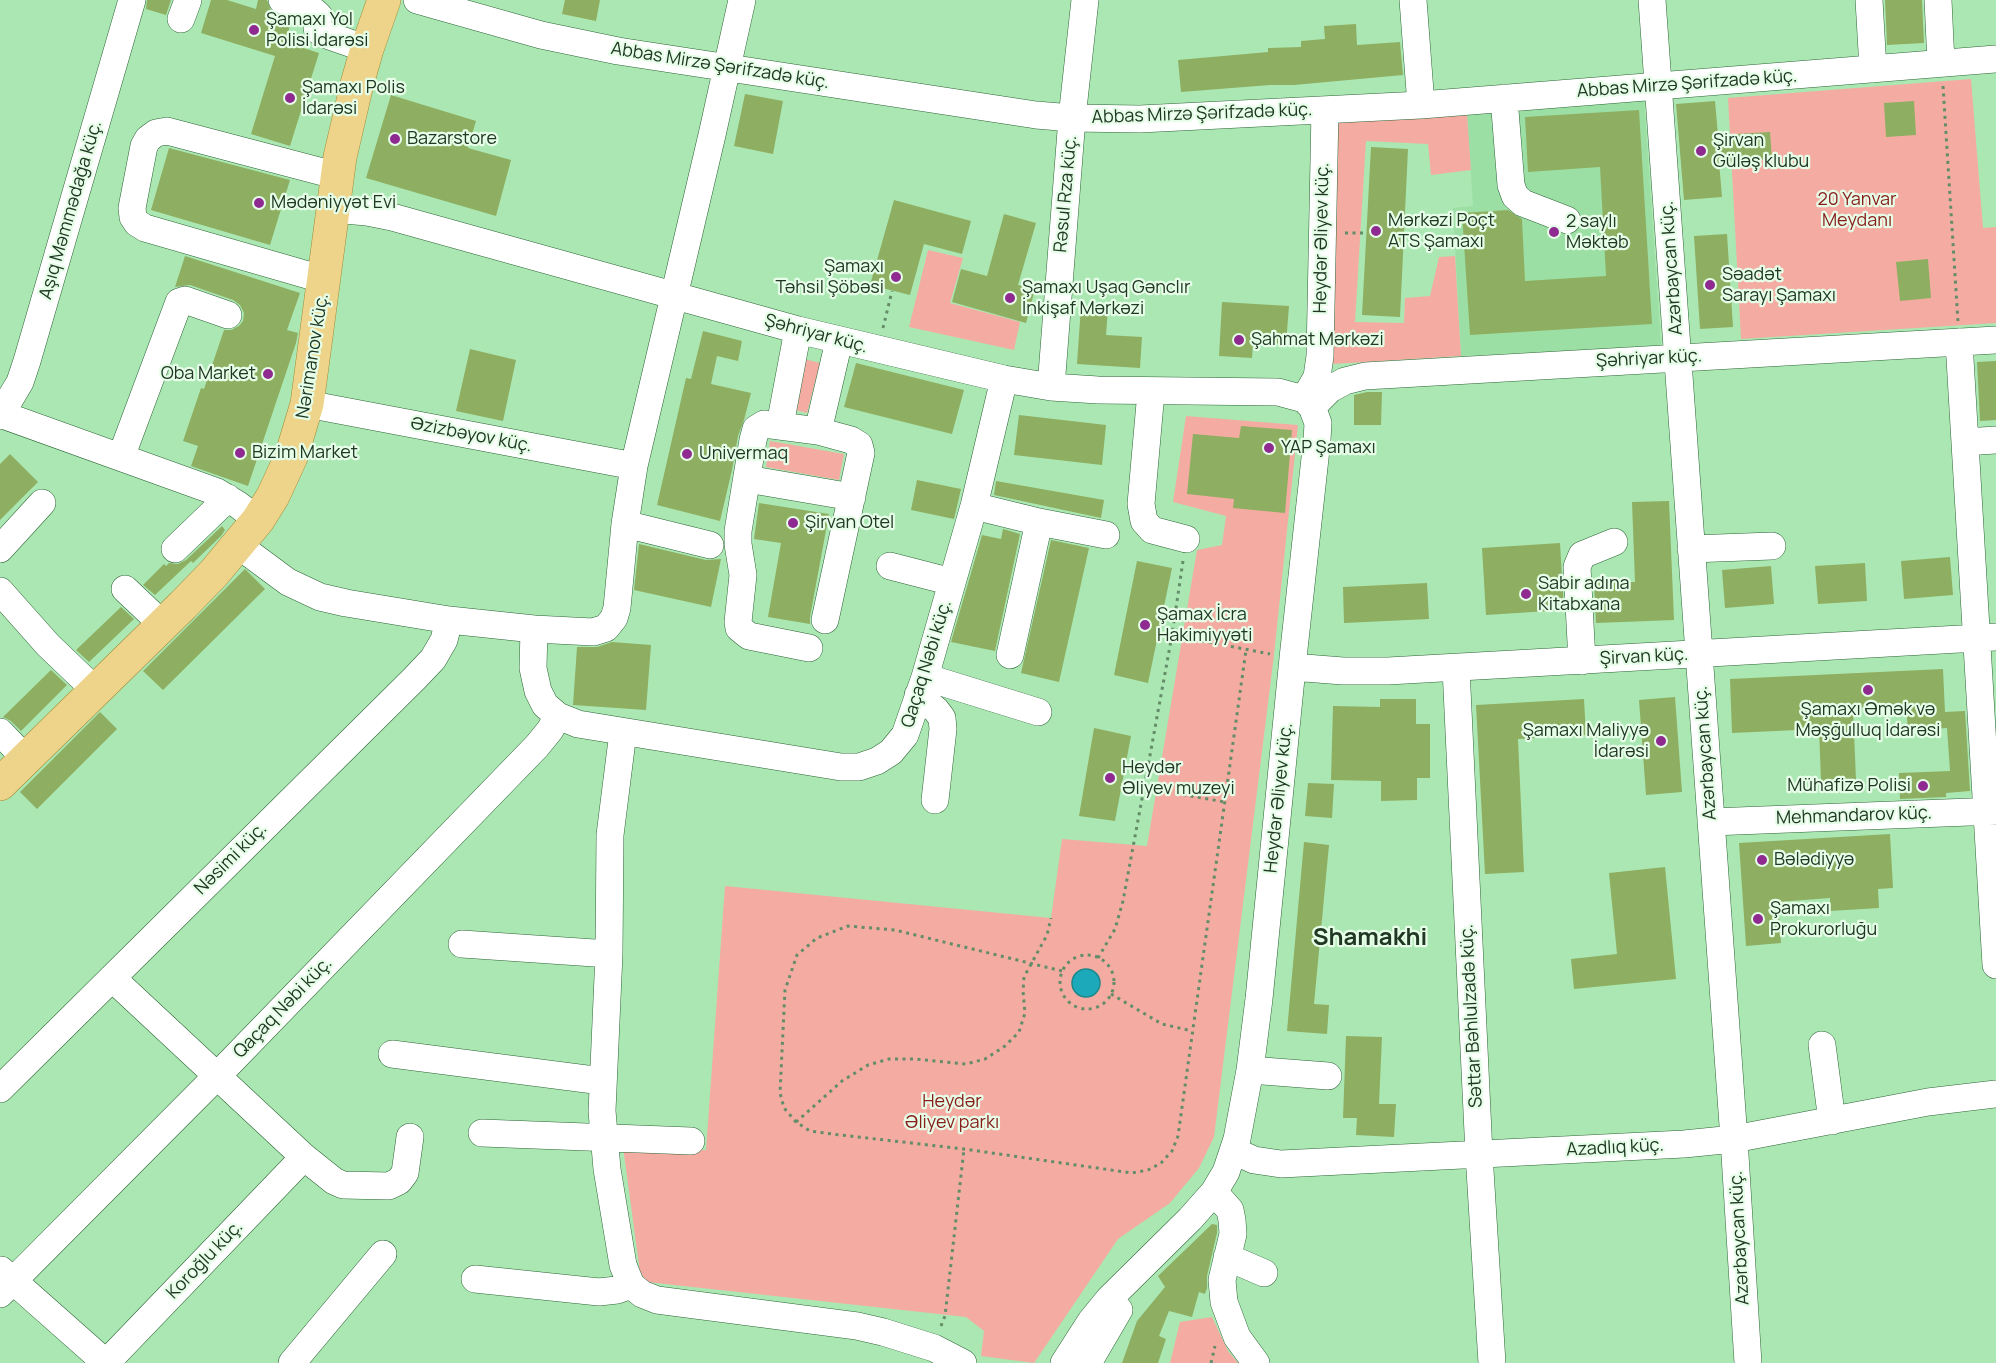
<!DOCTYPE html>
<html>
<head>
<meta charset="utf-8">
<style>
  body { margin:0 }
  canvas { display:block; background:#abe7b2 }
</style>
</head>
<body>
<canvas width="1996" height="1363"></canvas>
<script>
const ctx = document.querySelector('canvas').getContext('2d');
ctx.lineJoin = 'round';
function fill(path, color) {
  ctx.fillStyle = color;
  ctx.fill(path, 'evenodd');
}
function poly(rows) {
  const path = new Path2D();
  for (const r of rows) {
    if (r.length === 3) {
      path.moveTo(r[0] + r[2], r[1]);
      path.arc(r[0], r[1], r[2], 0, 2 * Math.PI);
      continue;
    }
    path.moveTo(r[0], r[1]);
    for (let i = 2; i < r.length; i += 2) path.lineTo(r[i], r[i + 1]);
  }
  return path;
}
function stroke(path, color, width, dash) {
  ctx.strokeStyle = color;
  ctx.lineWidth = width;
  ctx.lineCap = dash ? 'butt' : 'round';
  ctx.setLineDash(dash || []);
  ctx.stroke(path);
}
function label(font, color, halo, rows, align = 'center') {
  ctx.font = font + ' Manrope,sans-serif';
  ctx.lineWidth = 4.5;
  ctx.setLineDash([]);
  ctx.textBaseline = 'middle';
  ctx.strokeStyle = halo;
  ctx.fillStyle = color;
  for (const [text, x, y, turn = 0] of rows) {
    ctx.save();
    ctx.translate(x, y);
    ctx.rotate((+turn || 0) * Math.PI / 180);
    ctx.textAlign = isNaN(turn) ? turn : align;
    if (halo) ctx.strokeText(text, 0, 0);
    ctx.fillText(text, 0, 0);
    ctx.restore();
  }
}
const built = poly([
  [1644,100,1661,346,1461,356,1453,208,1473,206,1467,114]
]);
const green = poly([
  [1971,79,1983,228,1996,227,1996,323,1741,339,1728,98],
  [1467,114,1471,170,1431,175,1428,144,1366,141,1355,322,1404,323,1405,298,1430,296,1439,257,1455,256,1461,356,1333,364,1335,121],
  [928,250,963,258,950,303,1020,322,1014,350,909,327],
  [804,359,820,363,807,413,791,409],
  [1186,416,1298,425,1274,655,1214,1137,1199,1168,1170,1203,1118,1239,1034,1363,981,1356,984,1331,966,1317,647,1282,640,1272,623,1147,706,1150,725,886,1051,918,1062,839,1147,846,1197,550,1222,545,1226,516,1173,502],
  [770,441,844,454,839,480,766,467],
  [1212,1317,1228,1351,1238,1363,1170,1363,1180,1322]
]);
const water = poly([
  [1086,983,14]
]);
const building = poly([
  [147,0,171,0,166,15,146,9],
  [211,0,227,0,256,9,258,0,267,0,271,11,292,20,285,42,319,53,290,146,251,134,275,56,201,33],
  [565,0,600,0,596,21,562,14],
  [1885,0,1922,0,1924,43,1887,45],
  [1356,24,1357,45,1400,42,1403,75,1294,85,1270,85,1181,92,1178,60,1268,52,1268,48,1301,47,1301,41,1325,39,1324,26],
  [745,94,783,101,773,154,734,146],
  [391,95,476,121,468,148,511,160,496,216,366,178],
  [1715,101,1718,135,1770,132,1772,159,1719,162,1722,197,1684,200,1676,104],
  [1914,101,1916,135,1886,137,1884,103],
  [1639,110,1652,324,1470,335,1462,213,1508,210,1522,219,1525,281,1606,276,1600,167,1528,172,1525,117],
  [1371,147,1408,149,1400,317,1362,315],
  [169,148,290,180,270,245,151,210],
  [894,200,971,221,962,254,924,244,910,295,870,285],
  [1004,214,1036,223,1018,285,1035,289,1026,323,952,302,961,269,987,276],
  [1727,234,1733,327,1700,329,1694,236],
  [185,256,300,293,287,330,298,333,296,343,248,486,191,466,198,446,183,441,201,388,204,389,224,330,231,330,239,326,243,321,244,313,240,305,233,300,190,285,175,287],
  [1928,259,1931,298,1900,301,1896,262],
  [1222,302,1289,306,1286,344,1253,342,1252,358,1219,356],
  [1081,306,1108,308,1106,335,1142,337,1140,368,1077,364],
  [703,331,742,341,738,361,717,356,711,384,751,393,744,420,738,436,732,470,720,521,657,505,686,378,691,379],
  [470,349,516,360,503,421,456,411],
  [1996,361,1996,420,1980,421,1977,362],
  [856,363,964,390,952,434,844,407],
  [1367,392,1382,392,1381,425,1354,425,1354,395],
  [1019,415,1106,425,1102,465,1014,455],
  [1241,426,1292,430,1285,513,1233,508,1234,499,1187,494,1193,434,1239,438],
  [10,454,38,482,0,520,0,464],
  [917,480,961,489,954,519,911,510],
  [996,481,1104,500,1101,518,994,495],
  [1669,501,1674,620,1596,623,1594,583,1635,582,1632,502],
  [759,503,829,514,810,617,810,624,768,617,781,543,754,539],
  [222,526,225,530,221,536,193,563,191,561,155,595,143,585,164,564,166,566,169,563,178,564,186,560],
  [1003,529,1020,534,995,651,951,642,982,535,1001,539],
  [1051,540,1089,548,1059,682,1021,673],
  [1560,543,1564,610,1486,615,1482,548],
  [639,544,706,560,721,559,711,607,634,590],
  [1950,557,1953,595,1904,599,1901,561],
  [1137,561,1172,568,1148,683,1114,675],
  [1865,563,1867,601,1818,604,1815,566],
  [1771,566,1774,604,1725,608,1722,570],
  [245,569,265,589,163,690,143,671],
  [1427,583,1429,619,1344,623,1343,587],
  [121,607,134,619,89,662,76,650],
  [612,642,651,645,646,710,573,705,577,647,597,647],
  [1943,669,1945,712,1965,711,1970,791,1946,793,1946,797,1900,799,1899,773,1950,771,1947,728,1908,731,1906,705,1853,708,1856,780,1821,781,1819,729,1732,733,1730,679],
  [51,670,67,685,21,731,11,721,3,717],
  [1675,697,1682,792,1646,795,1639,700],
  [1380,699,1416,699,1416,724,1430,724,1430,778,1417,778,1417,800,1381,801,1381,781,1331,780,1333,706,1380,707],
  [1584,699,1586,735,1518,739,1524,872,1485,874,1476,705],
  [100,712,117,729,37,809,20,792],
  [1094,728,1131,736,1115,821,1079,816],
  [1308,783,1334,784,1332,818,1305,816],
  [1890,834,1893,888,1878,889,1879,908,1830,911,1830,898,1778,902,1781,943,1746,946,1739,843],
  [1304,842,1329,845,1314,1004,1329,1005,1327,1034,1287,1031],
  [1665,867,1676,979,1574,989,1571,959,1617,954,1609,873],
  [1346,1036,1382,1037,1379,1104,1396,1104,1394,1137,1356,1135,1357,1118,1343,1118],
  [1212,1224,1217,1225,1217,1233,1207,1276,1207,1288,1205,1294,1199,1292,1192,1317,1169,1311,1159,1336,1166,1339,1158,1363,1122,1363,1137,1321,1165,1287,1158,1276]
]);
const path = poly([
  [1943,86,1958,322],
  [1345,233,1367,233],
  [883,328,892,291],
  [1183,561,1172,635,1144,788,1225,802],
  [1172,635,1270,654],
  [1087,982,27],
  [1098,958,1115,929,1123,901,1144,788],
  [1062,971,895,930,848,926,817,938,797,955,785,990,780,1093,784,1108,796,1122,810,1131,832,1134,964,1149,1132,1173,1148,1170,1161,1163,1172,1151,1178,1136,1246,650],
  [1111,994,1162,1024,1192,1031],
  [796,1122,842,1081,868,1065,889,1059,914,1059,966,1064,985,1059,1005,1046,1019,1032,1025,1013,1023,991,1024,977,1047,935,1051,918],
  [941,1326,945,1316,964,1149],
  [1211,1363,1215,1346]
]);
const minor = poly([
  [282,0,311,9,316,13,319,16,317,28,321,33,367,49],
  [417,0,541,35,618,51,1036,115,1072,118,1140,119,1421,105,1996,59],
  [1413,0,1421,105],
  [1652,0,1734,1139,1748,1363],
  [1869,0,1873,69],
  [1938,0,1941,63],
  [181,19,188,0],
  [1504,98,1511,185,1515,196,1523,203,1567,220],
  [333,209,367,212,392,217,798,330,1004,379,1051,387,1098,390,1278,392,1304,399,1312,407,1318,423,1317,440,1293,658,1259,999,1250,1070,1237,1139,1226,1172,1214,1192,1190,1219,1109,1299,1091,1321,1064,1363],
  [325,280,145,228,137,223,133,217,132,208,144,146,148,139,156,133,167,131,338,176],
  [1959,342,1996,965],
  [1051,387,1072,118,1085,0],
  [1151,392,1141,504,1144,521,1152,530,1186,539],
  [1304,399,1317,377,1320,356,1325,110],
  [307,404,634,466],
  [1312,407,1330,389,1345,381,1365,376,1996,340],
  [0,414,217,492,237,504,258,520],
  [0,416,20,382,27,361,132,0],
  [780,425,798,330],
  [818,431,839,341],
  [1965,442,1996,440],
  [121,457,179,302,185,300,228,315],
  [747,479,852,497],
  [974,506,1039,522,1106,535],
  [625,524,710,545],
  [238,545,288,582,320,597,346,603,449,620,534,629,533,668,538,691,545,705,558,716,578,724,841,767,859,767,877,761,891,752,905,735,925,677,974,506,1004,379],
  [0,549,42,503],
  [175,549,228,498],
  [1691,549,1772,546],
  [890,566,952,582],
  [125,589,163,625],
  [0,591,48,645,95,690],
  [534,629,593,632,606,628,614,618,617,608,625,524,634,466,712,135,742,0],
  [809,648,749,636,739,628,738,622,743,575,738,544,738,531,753,440,756,429,764,424,818,431,851,440,859,445,861,453,825,620],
  [1010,655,1039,522],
  [1582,661,1577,567,1582,555,1614,542],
  [1292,667,1343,671,1388,671,1996,637],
  [1456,668,1479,1154,1492,1363],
  [925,677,1038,712],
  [918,695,936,710,942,718,943,729,935,800],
  [0,732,26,759],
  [623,732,610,835,609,954,602,1111,607,1169,623,1265,631,1285,642,1294,657,1300,857,1326,883,1332,934,1348,963,1363],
  [1711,822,1996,811],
  [462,944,609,954],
  [112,978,304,1157,334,1181,343,1185,389,1186,399,1181,405,1173,410,1137],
  [1822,1045,1832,1121],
  [392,1054,602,1081],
  [1250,1070,1328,1076],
  [0,1089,414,679,433,659,444,640,449,620],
  [482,1133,691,1141],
  [1234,1151,1254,1160,1281,1164,1684,1144,1734,1139,1928,1102,1996,1094],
  [1214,1192,1230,1210,1232,1220,1233,1234,1222,1280,1224,1302,1237,1337,1256,1363],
  [1227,1257,1264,1273],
  [1,1270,106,1363],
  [475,1279,599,1292,617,1290,631,1285],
  [0,1294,217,1076,537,746,550,730,558,716],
  [106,1363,304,1157],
  [292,1363,383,1254],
  [1088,1363,1119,1310]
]);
const major = poly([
  [0,784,183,605,214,573,258,520,273,496,291,457,307,404,340,157,357,84,367,49,384,0]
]);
const markers = [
  [254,30,6,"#8f2a90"],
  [290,98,6,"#8f2a90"],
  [395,139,6,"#8f2a90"],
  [1701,151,6,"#8f2a90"],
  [259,203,6,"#8f2a90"],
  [1376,231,6,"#8f2a90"],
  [1554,232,6,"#8f2a90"],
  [896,277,6,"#8f2a90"],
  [1710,285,6,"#8f2a90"],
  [1010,298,6,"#8f2a90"],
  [1239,340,6,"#8f2a90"],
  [268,374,6,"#8f2a90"],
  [1269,448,6,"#8f2a90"],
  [240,453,6,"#8f2a90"],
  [687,454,6,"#8f2a90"],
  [793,523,6,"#8f2a90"],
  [1526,594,6,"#8f2a90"],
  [1145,625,6,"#8f2a90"],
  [1868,690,6,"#8f2a90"],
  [1661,741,6,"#8f2a90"],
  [1110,778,6,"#8f2a90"],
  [1923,786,6,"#8f2a90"],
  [1762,860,6,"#8f2a90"],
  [1758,919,6,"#8f2a90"]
];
const poiNames = [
  ["Şamaxı Yol",266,20],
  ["Polisi İdarəsi",266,41],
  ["Şamaxı Polis",302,88],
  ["İdarəsi",302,109],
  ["Bazarstore",407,139],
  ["Şirvan",1713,141],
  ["Güləş klubu",1713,162],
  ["Mədəniyyət Evi",271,203],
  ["Mərkəzi Poçt",1388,221],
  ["ATS Şamaxı",1388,242],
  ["2 saylı",1566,222],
  ["Məktəb",1566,243],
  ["Şamaxı",884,267,"right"],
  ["Təhsil Şöbəsi",884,288,"right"],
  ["Səadət",1722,275],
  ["Sarayı Şamaxı",1722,296],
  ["Şamaxı Uşaq Gənclır",1022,288],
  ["İnkişaf Mərkəzi",1022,309],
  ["Şahmat Mərkəzi",1251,340],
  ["Oba Market",256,374,"right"],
  ["YAP Şamaxı",1281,448],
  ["Bizim Market",252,453],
  ["Univermaq",699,454],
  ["Şirvan Otel",805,523],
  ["Sabir adına",1538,584],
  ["Kitabxana",1538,605],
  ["Şamax İcra",1157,615],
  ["Hakimiyyəti",1157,636],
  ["Şamaxı Əmək və",1868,710,"center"],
  ["Məşğulluq İdarəsi",1868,731,"center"],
  ["Şamaxı Maliyyə",1649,731,"right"],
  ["İdarəsi",1649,752,"right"],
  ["Heydər",1122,768],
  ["Əliyev muzeyi",1122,789],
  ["Mühafizə Polisi",1911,786,"right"],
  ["Bələdiyyə",1774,860],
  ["Şamaxı",1770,909],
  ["Prokurorluğu",1770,930]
];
const streetNames = [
  ["Abbas Mirzə Şərifzadə küç.",720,66,9],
  ["Abbas Mirzə Şərifzadə küç.",1687,84,-4],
  ["Abbas Mirzə Şərifzadə küç.",1202,114,-2],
  ["Rəsul Rza küç.",1066,194,-85],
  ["Aşıq Məmmədağa küç.",71,210,-74],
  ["Heydər Əliyev küç.",1322,238,-89],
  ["Azərbaycan küç.",1672,268,-94],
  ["Şəhriyar küç.",816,334,15],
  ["Nərimanov küç.",313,356,-81],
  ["Şəhriyar küç.",1649,359,-3],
  ["Əzizbəyov küç.",471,435,11],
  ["Şirvan küç.",1644,657,-3],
  ["Qaçaq Nəbi küç.",927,664,-73],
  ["Azərbaycan küç.",1706,753,-94],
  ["Heydər Əliyev küç.",1279,798,-84],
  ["Mehmandarov küç.",1854,816,-2],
  ["Nəsimi küç.",231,859,-45],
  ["Qaçaq Nəbi küç.",283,1008,-46],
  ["Səttar Bəhlulzadə küç.",1472,1016,-93],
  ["Azadlıq küç.",1615,1148,-3],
  ["Azərbaycan küç.",1740,1238,-93],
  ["Koroğlu küç.",205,1260,-46]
];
const parkNames = [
  ["20 Yanvar",1857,200],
  ["Meydanı",1857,221],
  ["Heydər",952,1102],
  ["Əliyev parkı",952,1123]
];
const districtNames = [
  ["Shamakhi",1370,938]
];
fill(built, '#9cdfa4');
fill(green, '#f4aca2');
fill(water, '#1caabb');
stroke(water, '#1d888d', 1.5);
fill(building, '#8eaf61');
stroke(minor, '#2c6536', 28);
stroke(major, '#9f8b35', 34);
stroke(path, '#638d68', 3, [3, 4.5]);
stroke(minor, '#fff', 27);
stroke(major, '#eed48b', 33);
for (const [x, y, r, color] of markers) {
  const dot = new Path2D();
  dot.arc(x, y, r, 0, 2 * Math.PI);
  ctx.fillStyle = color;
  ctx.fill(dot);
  stroke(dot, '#e6fee8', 2);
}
label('18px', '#203823', '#e6fee8', poiNames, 'left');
label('18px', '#203823', '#e6fee8', streetNames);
label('18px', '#871d19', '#e6fee8', parkNames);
label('bold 24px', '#203823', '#e6fee8', districtNames);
</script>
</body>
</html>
